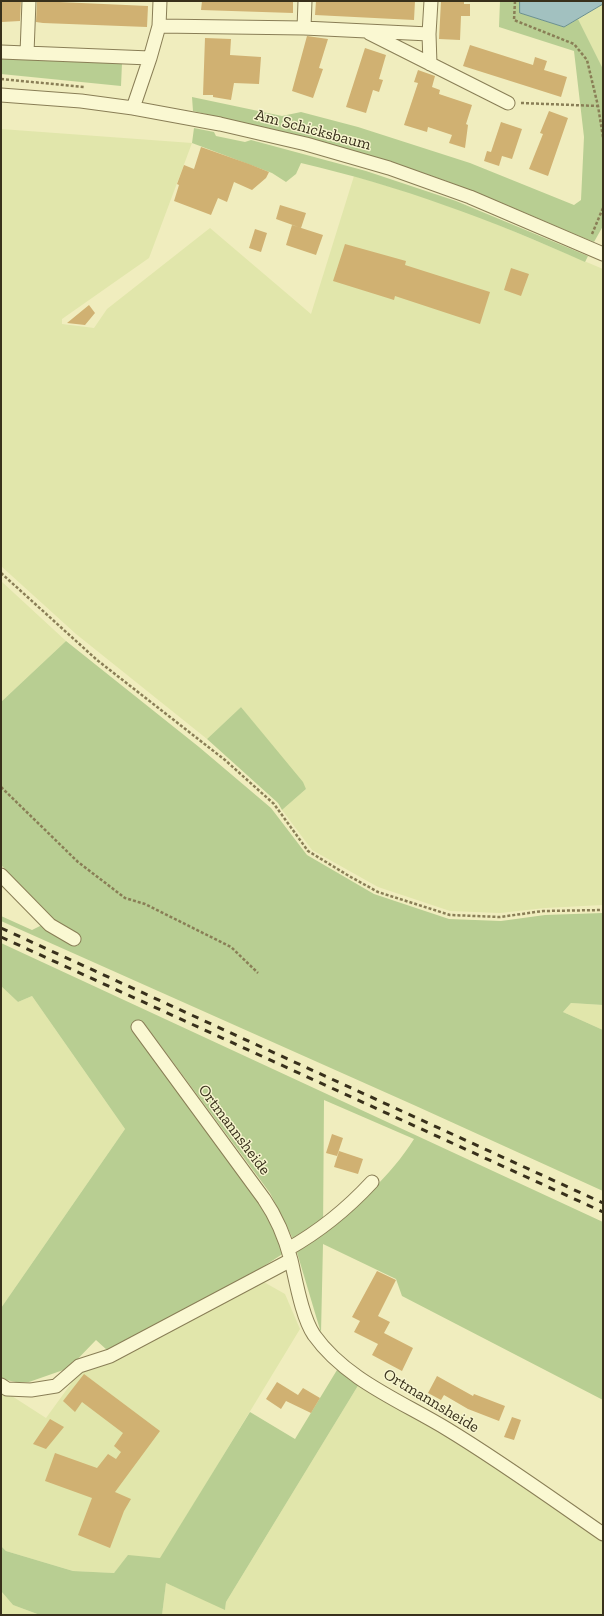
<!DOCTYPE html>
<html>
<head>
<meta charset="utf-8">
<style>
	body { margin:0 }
	#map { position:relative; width:604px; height:1616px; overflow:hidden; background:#f0edbe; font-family:"Zilla Slab",serif }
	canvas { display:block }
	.frame { position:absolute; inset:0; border:2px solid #38301b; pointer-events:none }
</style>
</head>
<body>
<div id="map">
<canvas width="604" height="1616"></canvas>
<div class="frame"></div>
</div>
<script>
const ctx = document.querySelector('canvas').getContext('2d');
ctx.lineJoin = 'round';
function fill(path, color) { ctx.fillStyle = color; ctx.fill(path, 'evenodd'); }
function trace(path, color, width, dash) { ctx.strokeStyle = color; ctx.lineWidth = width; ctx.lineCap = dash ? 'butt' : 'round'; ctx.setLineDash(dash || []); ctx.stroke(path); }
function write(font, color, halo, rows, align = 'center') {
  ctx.font = font + ' "Zilla Slab",serif'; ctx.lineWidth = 3; ctx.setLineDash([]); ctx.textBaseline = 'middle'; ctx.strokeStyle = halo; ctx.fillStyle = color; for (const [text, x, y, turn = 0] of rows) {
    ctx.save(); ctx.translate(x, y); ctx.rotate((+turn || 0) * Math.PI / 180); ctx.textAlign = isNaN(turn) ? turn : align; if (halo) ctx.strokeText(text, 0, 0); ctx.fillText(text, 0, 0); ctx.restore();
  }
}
fill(new Path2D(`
	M603 4V69L578 19Z
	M1 129 192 143 149 258 62 319V324L94 328 107 309 210 228 311 314 354 176 428 198 475 215 603 269V905L545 908 500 913 450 911 378 887 312 850 282 810 306 789 241 707 207 739 76 634 1 566Z
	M1 581 66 641 1 702Z
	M1 986 18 1002 32 996 125 1129 1 1308Z
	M571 1003 603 1005V1030L563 1012Z
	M262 1281 285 1294 300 1329 161 1558 129 1556 114 1573 73 1571 6 1551 1 1546V1389L46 1418 78 1374 103 1365Z
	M359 1384 450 1437 555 1506 603 1540V1615H162L166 1583 225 1609 226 1602Z
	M1 1591 13 1605 40 1615H1Z`), '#e1e6ab');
fill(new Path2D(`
	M500 1H520V13L564 27 578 19 603 69V226L594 242C550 224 507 204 462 187 375 153 284 133 193 111L192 97 282 116 301 112 358 127 470 163 574 205 581 200 584 137 574 51 499 27Z
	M1 58 122 63 121 86 1 74Z
	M194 128 214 132 216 136 245 142 251 140 366 171 456 201 588 256 585 262C492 220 400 186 301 163L296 174 286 182 272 173 192 143Z
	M66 641 199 747 271 808 307 855 374 894 449 919 501 921 545 915 603 913V1005L571 1003 563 1012 603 1030V1191L416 1106 1 921V916L32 930 44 924 77 946 81 938 60 925 1 865V702Z
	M241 707 303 782 306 789 282 810 278 803 207 739Z
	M1 943 603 1222V1400L402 1296 396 1279 323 1244 321 1333 293 1239 270 1193 144 1023 131 1029 262 1206 284 1253 258 1270 107 1350 96 1340 69 1368 29 1382H16L1 1379V1308L125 1129 32 996 18 1002 1 986ZM324 1100 414 1139C390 1177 357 1205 323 1233Z
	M337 1370 359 1384 226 1602 225 1610 166 1583 162 1615H40L13 1605 1 1591V1546L6 1551 73 1571 114 1573 128 1555 160 1558 250 1412 295 1439Z`), '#b8ce92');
const water = new Path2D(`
	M520 1H603V4L564 27 520 13Z`);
fill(water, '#a2c1c0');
trace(water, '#698f8f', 1);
fill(new Path2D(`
	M21 1 20 21 2 22 1 2Z
	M37 1 148 6 147 27 43 23 36 22Z
	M202 1H293V13L201 10Z
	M316 1H415L414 20 315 15Z
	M441 1H464V4H470V16H461L460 40 439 39Z
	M307 36 328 39 319 68 323 69 313 98 292 91Z
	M205 38 231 39 230 55 261 57 259 84 234 83 231 100 213 97V95H203Z
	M470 45 533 65 535 57 547 61 544 70 567 77 561 97 463 66Z
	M365 48 386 55 379 79 383 80 379 92 373 90 366 113 346 107Z
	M418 70 435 76 432 87 440 90 439 94 472 105 466 124 468 125 465 148 449 143 452 135 428 127 427 132 404 125 418 83 414 82Z
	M549 111 568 118 548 176 529 169 543 134 540 133Z
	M501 122 522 129 512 159 502 156 499 166 484 161 487 151 491 152Z
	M201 147 249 164 269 172 266 178 252 190 234 182 227 202 218 198 211 215 174 201 179 185 177 184 184 165 194 169Z
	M280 205 306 213 301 228 276 219Z
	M292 225 323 235 316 255 286 245Z
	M255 229 267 233 261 252 249 248Z
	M345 244 406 261 405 265 490 292 480 324 395 296 394 300 333 281Z
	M511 268 529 274 521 296 504 290Z
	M89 305 95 313 85 325 67 323Z
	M332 1134 343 1138 337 1156 326 1153Z
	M339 1151 363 1159 358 1174 334 1167Z
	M377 1271 396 1280 378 1316 390 1322 384 1333 413 1348 402 1371 372 1355 378 1344 354 1332 360 1321 352 1317Z
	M84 1374 160 1431 115 1492 131 1499 124 1511 110 1548 78 1535 92 1498 45 1481 55 1453 97 1468 108 1454 116 1459 121 1452 114 1446 123 1433 82 1402 75 1412 63 1401Z
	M437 1376 473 1396 474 1394 505 1406 499 1421 468 1409 444 1395 441 1400 428 1393Z
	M277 1382 298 1395 303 1388 320 1398 311 1413 286 1401 281 1409 266 1399Z
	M512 1417 521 1420 514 1440 504 1437Z
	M50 1419 64 1427 46 1449 33 1444Z`), '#d0b172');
const minor = new Path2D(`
	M159 26 304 28 429 34 431 1
	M304 28 305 1
	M369 33 508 103
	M429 34 430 64
	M1 52 150 58
	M27 53 29 1
	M1 95 81 101 133 108 220 124 306 144 389 168 470 197 603 254
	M133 108 150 58 159 26 160 1
	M1 875 50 925 74 939
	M138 1027 264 1199C277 1218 285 1237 291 1260 296 1281 302 1317 314 1335 346 1380 401 1401 447 1429 500 1461 551 1498 603 1534
	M288 1249C320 1231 347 1209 372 1182
	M1 1385 7 1389 31 1390 56 1386 79 1366 110 1356 291 1260`);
trace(minor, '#897e56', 15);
trace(new Path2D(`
	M515 1 514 20 574 44 587 60 598 106 603 137
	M1 79 84 87
	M521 103 598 106
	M592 234 603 208
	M1 573 97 660 225 760 274 804 308 851 349 876 378 892 450 915 500 917 543 911 603 910
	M1 787 78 862 125 898 145 904 231 947 258 973`), '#897e56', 2.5, [3, 2]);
trace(minor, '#faf8d2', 13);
trace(new Path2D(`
	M1 928 603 1203
	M1 937 603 1212`), '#38301b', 3, [7, 7]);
write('16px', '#38301b', '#f7f5ce', [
	["Am Schicksbaum",313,130,15],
	["Ortmannsheide",234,1130,53],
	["Ortmannsheide",431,1401,31]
]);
</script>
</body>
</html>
